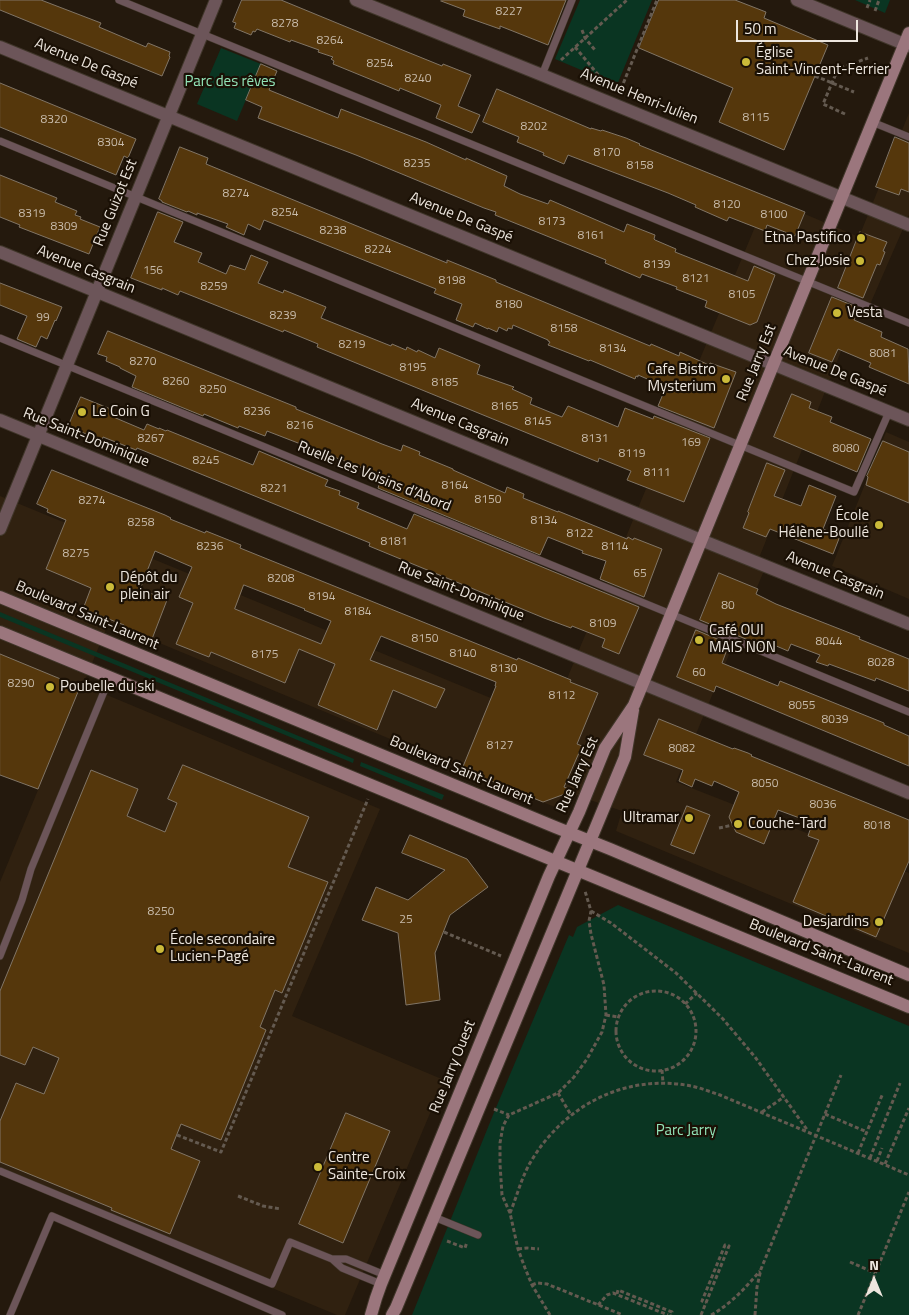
<!DOCTYPE html>
<html>
<head>
<meta charset="utf-8">
<style>
	body { margin:0 }
	#map { position:relative; width:909px; height:1315px; overflow:hidden; background:#24190d; font-family:"Titillium Web",sans-serif }
	canvas { display:block }
	.north { position:absolute; left:849px; top:1255px; width:50px; height:50px; -webkit-text-stroke:4px #1a1005; paint-order:stroke; rotate:0deg; font-size:14px; font-weight:700; line-height:20px; text-align:center; color:#ede6de }
	.north::after { content:''; display:block; margin:auto; width:18px; height:22px; background:#ede6de; clip-path:polygon(50% 0,100% 100%,50% 72%,0 100%) }
	.scale { position:absolute; left:736px; top:20px; width:122px; height:22px; box-sizing:border-box; border:2px solid #ede6de; border-top:0; padding-left:6px; font-size:15px; line-height:18px; white-space:nowrap; color:#ede6de; -webkit-text-stroke:4px #1a1005; paint-order:stroke }
</style>
</head>
<body>
<div id="map">
<canvas width="909" height="1315"></canvas>
<div class="north">N</div>
<div class="scale">50 m</div>
</div>
<script>
const ctx = document.querySelector('canvas').getContext('2d');
ctx.lineJoin = 'round';
function fill(path, color) { ctx.fillStyle = color; ctx.fill(path, 'evenodd'); }
function trace(path, color, width, dash) { ctx.strokeStyle = color; ctx.lineWidth = width; ctx.lineCap = dash ? 'butt' : 'round'; ctx.setLineDash(dash || []); ctx.stroke(path); }
function write(font, color, halo, rows, align = 'center') {
  ctx.font = font + ' "Titillium Web",sans-serif'; ctx.lineWidth = 4.5; ctx.setLineDash([]); ctx.textBaseline = 'middle'; ctx.strokeStyle = halo; ctx.fillStyle = color; for (const [text, x, y, turn = 0] of rows) {
    ctx.save(); ctx.translate(x, y); ctx.rotate((+turn || 0) * Math.PI / 180); ctx.textAlign = isNaN(turn) ? turn : align; if (halo) ctx.strokeText(text, 0, 0); ctx.fillText(text, 0, 0); ctx.restore();
  }
}
fill(new Path2D(`
	M909 113V215L868 309 859 306 759 558 768 561 676 782 909 873V953L616 831 622 811 564 791 555 807 524 795 545 734 520 793 109 622 83 685 380 809 292 1016 444 1080 345 1315H337L0 1175V882L38 790 0 773V496L549 722 767 198 859 237Z
	M886 432 909 442V599L832 566Z`), '#302110');
fill(new Path2D(`
	M580 0H652L617 85 555 59Z
	M855 0H890L885 13Z
	M221 48 261 64 237 121 197 104Z
	M0 612 354 759 353 763 0 617Z
	M361 762 444 795 442 800 360 766Z
	M618 905 909 1026V1315H412L495 1110 569 935 573 937 577 927Z`), '#0a3522');
const building = new Path2D(`
	M0 0H41L101 23 99 27 146 47 148 43 170 52 169 56 170 57 162 76 0 10Z
	M242 0H281L400 49 442 66 443 64 471 75 458 106 480 115 472 133 436 118 441 105 400 88 399 91 333 64 334 61 331 59 333 57 318 52 319 50 291 40 290 42 257 29 255 32 253 31 251 35 234 28 236 23 233 22Z
	M442 0H566L548 45 500 26V29L463 16 465 10 441 1Z
	M659 0H735L766 12 764 18 828 45 784 150 719 122 733 88 639 48Z
	M261 64 277 71 269 90 338 118 341 109 426 142 466 160V158L507 176 504 186 520 194 548 204 550 200 624 232 627 224 655 235 654 239 655 240 676 249 675 252 748 281 754 266 775 275 757 322 750 325 705 307 707 301 676 289 677 287 642 274 640 278 605 263 606 260 495 215 496 212 484 208 356 155 258 118 262 107 246 100Z
	M0 83 136 139 128 158 124 156 116 175 0 127Z
	M497 89 591 129V128L601 131 602 130 626 138 640 144 639 145 805 212 795 236 767 225 765 231 729 217 727 221 695 207 696 205 668 193 568 155 564 164 543 155 544 153 517 142 519 137 483 122Z
	M895 137 909 143V192L901 189 899 195 876 187Z
	M180 147 208 158 206 164 447 263V260L496 280V282L650 346 651 344 679 356 680 352 709 365 710 363 736 372 714 428 658 406 666 387 638 375V377L636 376 635 379 590 360 589 361 561 350 548 345 550 342 548 341V340L513 325 512 329 508 328 507 331 499 327 497 332 488 328V329L475 323 473 327 456 320 462 304 434 293 436 289 264 220 260 230 248 224 244 235 226 227 228 224 197 213V215L188 211 187 212 162 202V201L159 199Z
	M0 175 57 198 55 202 77 211 75 215 81 217 80 219 100 227 89 254 19 227 20 225 0 217Z
	M158 212 183 222 174 242 202 253 198 262 226 274 230 265 245 270 251 255 268 262 258 283 283 293 284 290 326 307 321 318 391 346 392 344 406 350 407 347 417 352 418 350 435 358 439 348 480 365 477 374 514 387 512 389 532 398 530 404 562 417 568 406 618 427 625 408 653 419 654 416 710 438 684 502 627 480 631 471 599 458 598 462 449 401 317 347 318 344 284 330 283 332 180 291 178 295 162 288V290L131 278Z
	M860 232 887 242 883 251 885 252 880 265 877 264 863 298 838 288Z
	M0 283 62 307 56 321 55 320 47 339 41 336 36 347 17 339 27 316 0 305Z
	M832 297 859 308 854 320 882 332 881 337 908 349 909 384 869 367 871 363 838 349 832 362 809 353Z
	M108 331 296 407V409L382 444 401 451 403 445 420 452 419 455 453 469V470L505 493 507 487 524 494 523 498 558 512V511L627 539 628 537 633 540 634 538 662 549 644 597 600 579 606 561 582 553 583 551 548 537 540 555 378 488 381 479 372 475 373 472 267 431 265 436 239 426 238 428 204 414 203 416 132 387 136 376 120 368V367L106 361 107 357 98 354Z
	M792 394 811 402 809 408 832 417 830 422 871 439 857 472 774 437Z
	M81 397 113 410 111 416 144 430 147 424 159 429V428L166 431 167 430 253 465 259 451 328 480 325 486 340 491 339 495 359 503 357 508 407 529 414 514 639 607 619 654 602 647 605 639 572 626 571 628 544 618 369 546 370 543 137 448 136 450 103 437 102 440 68 427Z
	M883 441 909 452V503L866 485 868 477 867 476Z
	M767 463 785 470 774 496 801 506 809 485 836 496 823 529 840 536 833 554 770 529 766 537 743 528 749 513 748 512Z
	M52 470 165 515 171 518 170 519 205 533 206 531 241 545 240 548 507 656 517 660 518 658 571 680 570 682 598 693 577 744 582 746 564 787 573 791 543 802 462 769 496 686H495L496 682 381 636 370 660 445 689 436 708 393 690 377 730 318 705 335 664 299 649 285 683 211 652 209 657 176 644 193 603 179 597 192 567 155 551 140 589 167 600 152 639 123 628 124 625 83 609 91 588 46 569 66 520 47 512 48 509 37 504ZM244 585 305 609 304 610 331 621 321 644 235 609Z
	M719 573 758 589 756 594 776 604 860 637 859 639 909 659V691L876 678 875 681 829 664 828 666 816 662 820 655 791 644 788 651 767 642 765 647 700 620Z
	M696 630 729 644 722 663 778 686 780 681 884 723V725L909 736V766L716 686 714 692 677 677Z
	M0 654 80 687 38 789 0 775Z
	M659 719 733 749 734 748 748 753 752 755 751 756 909 820V861L876 937 793 902 819 840 808 836 812 824 805 821V820L778 810 764 844 736 832 729 817 739 792 714 781 712 786 695 779 692 787 679 781 683 770 644 755Z
	M183 765 309 817 288 867 328 882 282 993 275 990 260 1027 266 1030 221 1140 181 1124 171 1149 200 1161 170 1234 111 1210 112 1208 0 1162V1121L16 1083 44 1094 59 1058 33 1047 25 1065 0 1055V991L91 770 138 789 127 816 165 832 177 803 168 799Z
	M687 806 710 815 694 854 671 845Z
	M410 835 467 859 488 887 450 915 435 953 440 1000 406 1005 398 933 362 920 376 887 408 900 445 870 402 853Z
	M346 1113 390 1131 343 1243 299 1224Z`);
fill(building, '#55370c');
trace(building, '#817566', 1);
const service = new Path2D(`
	M119 0 909 323
	M542 75 572 0
	M872 122 909 137
	M0 141 854 492 889 412
	M0 338 909 712
	M0 956 22 900 31 869 110 677
	M0 1171 272 1284 290 1242 332 1259
	M434 1217 478 1235
	M381 1284 342 1268 332 1259H346L385 1275
	M10 1315 52 1216 282 1315`);
const minor = new Path2D(`
	M356 0 542 75 909 225
	M797 0 909 46
	M0 47 909 420
	M0 252 701 540 909 624
	M0 420 909 793
	M0 529 216 0`);
const secondary = new Path2D(`
	M0 597 555 827 610 849 909 975
	M0 632 909 1007
	M371 1315 376 1298 381 1284 549 876 579 812 605 748 634 705 909 33
	M392 1315 396 1308 625 757 633 710`);
trace(service, '#40362a', 8);
trace(minor, '#40362a', 14);
trace(secondary, '#40362a', 14);
trace(new Path2D(`
	M867 8 870 0
	M875 11 879 0
	M582 30 585 38 595 50
	M575 47 605 83
	M561 60 627 0
	M815 76 854 92
	M621 89 657 0
	M845 114 823 104 838 69 868 58
	M719 828 733 825
	M591 911 611 923 676 973 723 1019 755 1057 808 1131
	M444 932 501 956
	M616 1031a40 40 0 1 1 80 0a40 40 0 1 1-80 0Z
	M685 1004 697 993
	M606 1015 618 1017
	M662 1070 663 1083
	M558 1093 571 1115
	M494 1109 509 1115
	M762 1112 784 1097
	M825 1114 867 1132
	M177 1135 221 1152 368 799
	M858 1153 883 1093
	M870 1158 900 1083
	M877 1161 882 1148
	M885 1164 909 1108
	M238 1196 263 1206 281 1209
	M510 1213C517 1196 521 1179 530 1163 563 1106 625 1073 691 1086 701 1088 711 1092 720 1095L909 1175
	M447 1241 465 1248 467 1242
	M518 1249 527 1248 539 1249
	M850 1262 875 1273
	M532 1285 537 1283 547 1284 623 1315
	M617 1294 618 1290 672 1312 671 1315
	M598 1305 607 1295 613 1293 668 1315
	M550 1315 532 1285 525 1268 518 1249 510 1213 502 1195 500 1164V1143L503 1126 509 1115 558 1093 574 1077 587 1059 602 1032 606 1015 604 985 591 934 589 921 591 911 585 891
	M701 1315 729 1246 725 1245 702 1301 706 1303
	M711 1315C731 1304 745 1288 760 1271
	M755 1315 757 1287 761 1269 841 1075
	M858 1315 909 1192`), '#645a50', 3, [4, 2.5]);
trace(service, '#6c5559', 7);
trace(minor, '#6c5559', 12);
trace(secondary, '#9b767d', 12);
for (const [x, y, r, color] of [
	[746,62,5,"#cbba39"],
	[861,238,5,"#cbba39"],
	[860,261,5,"#cbba39"],
	[837,313,5,"#cbba39"],
	[726,379,5,"#cbba39"],
	[82,412,5,"#cbba39"],
	[879,525,5,"#cbba39"],
	[110,587,5,"#cbba39"],
	[699,640,5,"#cbba39"],
	[50,687,5,"#cbba39"],
	[689,818,5,"#cbba39"],
	[738,824,5,"#cbba39"],
	[879,922,5,"#cbba39"],
	[160,949,5,"#cbba39"],
	[318,1167,5,"#cbba39"]
]) { const dot = new Path2D(); dot.arc(x, y, r, 0, 2 * Math.PI); ctx.fillStyle = color; ctx.fill(dot); trace(dot, '#1a1005', 2); }
write('12px', '#c7baaa', null, [
	["8227",509,12],
	["8278",285,24],
	["8264",330,41],
	["8254",380,64],
	["8240",418,79],
	["8115",756,118],
	["8320",54,120],
	["8202",534,127],
	["8304",111,143],
	["8170",607,153],
	["8235",417,164],
	["8158",640,166],
	["8274",236,194],
	["8120",727,205],
	["8254",285,213],
	["8319",32,214],
	["8100",774,215],
	["8173",552,222],
	["8309",64,227],
	["8238",333,231],
	["8161",591,236],
	["8224",378,250],
	["8139",657,265],
	["156",153,271],
	["8121",696,279],
	["8198",452,281],
	["8259",214,287],
	["8105",742,295],
	["8180",509,305],
	["8239",283,316],
	["99",43,318],
	["8158",564,329],
	["8219",352,345],
	["8134",613,349],
	["8081",883,354],
	["8270",143,362],
	["8195",413,368],
	["8260",176,382],
	["8185",445,383],
	["8250",213,390],
	["8165",505,407],
	["8236",257,412],
	["8145",538,422],
	["8216",300,426],
	["8267",151,439],
	["8131",595,439],
	["169",691,443],
	["8080",846,449],
	["8119",632,454],
	["8245",206,461],
	["8111",657,473],
	["8164",455,486],
	["8221",274,489],
	["8150",488,500],
	["8274",92,501],
	["8134",544,521],
	["8258",141,523],
	["8122",580,534],
	["8181",394,542],
	["8236",210,547],
	["8114",615,547],
	["8275",76,554],
	["65",640,574],
	["8208",281,579],
	["8194",322,597],
	["80",728,606],
	["8184",358,612],
	["8109",603,624],
	["8150",425,639],
	["8044",829,642],
	["8140",463,654],
	["8175",265,655],
	["8028",881,663],
	["8130",504,669],
	["60",699,673],
	["8290",21,684],
	["8112",562,696],
	["8055",802,706],
	["8039",835,720],
	["8127",500,746],
	["8082",682,749],
	["8050",765,784],
	["8036",823,805],
	["8018",877,826],
	["8250",161,912],
	["25",406,920]
]);
write('15px', '#ede6de', '#1a1005', [
	["Église",756,53],
	["Saint-Vincent-Ferrier",756,70],
	["Etna Pastifico",851,238,"right"],
	["Chez Josie",850,261,"right"],
	["Vesta",847,313],
	["Cafe Bistro",716,370,"right"],
	["Mysterium",716,387,"right"],
	["Le Coin G",92,412],
	["École",869,516,"right"],
	["Hélène-Boullé",869,533,"right"],
	["Dépôt du",120,578],
	["plein air",120,595],
	["Café OUI",709,631],
	["MAIS NON",709,648],
	["Poubelle du ski",60,687],
	["Ultramar",679,818,"right"],
	["Couche-Tard",748,824],
	["Desjardins",869,922,"right"],
	["École secondaire",170,940],
	["Lucien-Pagé",170,957],
	["Centre",328,1158],
	["Sainte-Croix",328,1175]
], 'left');
write('15px', '#ede6de', '#1a1005', [
	["Avenue De Gaspé",86,64,22],
	["Avenue Henri-Julien",639,97,22],
	["Rue Guizot Est",116,203,-68],
	["Avenue De Gaspé",461,218,22],
	["Avenue Casgrain",86,270,22],
	["Rue Jarry Est",757,363,-68],
	["Avenue De Gaspé",835,372,22],
	["Avenue Casgrain",460,423,22],
	["Rue Saint-Dominique",86,438,22],
	["Ruelle Les Voisins d’Abord",374,477,22],
	["Avenue Casgrain",835,576,22],
	["Rue Saint-Dominique",461,592,22],
	["Boulevard Saint-Laurent",87,616,23],
	["Boulevard Saint-Laurent",461,771,23],
	["Rue Jarry Est",578,775,-66],
	["Boulevard Saint-Laurent",821,953,22],
	["Rue Jarry Ouest",453,1067,-68]
]);
write('15px', '#92e3b7', '#1a1005', [
	["Parc des rêves",230,82],
	["Parc Jarry",686,1131]
]);
</script>
</body>
</html>
